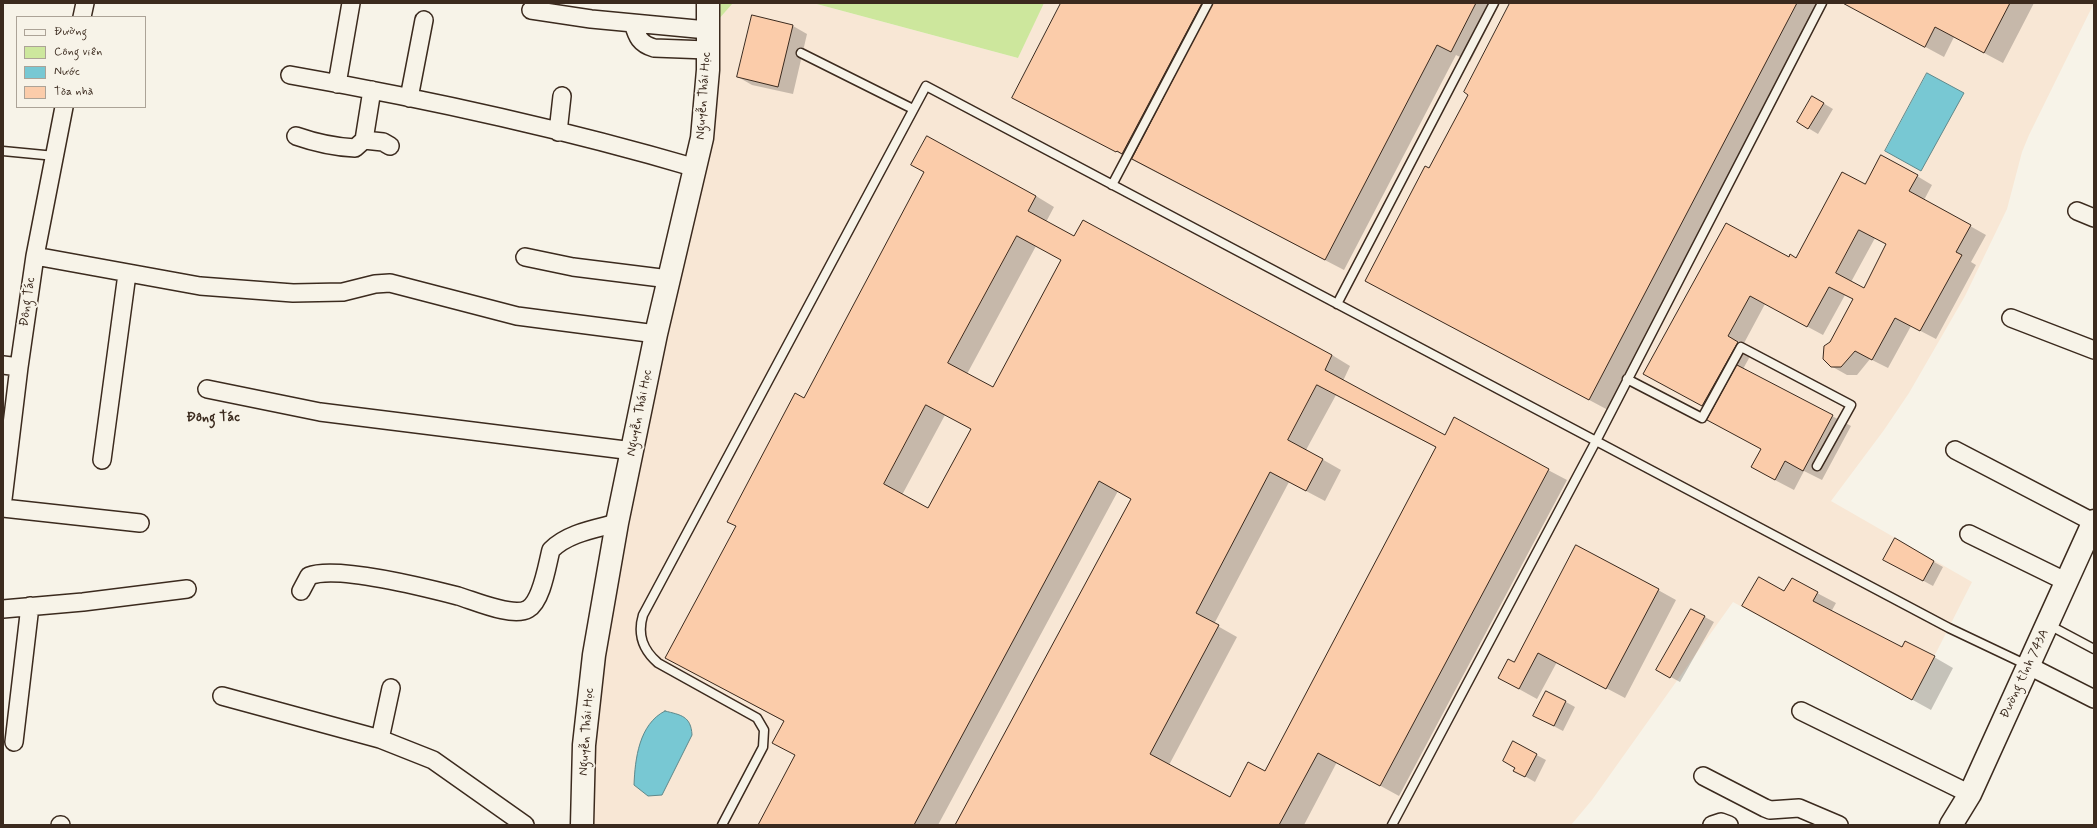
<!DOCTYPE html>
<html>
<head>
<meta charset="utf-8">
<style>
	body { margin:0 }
	#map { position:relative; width:2097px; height:828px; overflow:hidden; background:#f7f3e8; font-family:Mynerve,sans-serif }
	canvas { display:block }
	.frame { position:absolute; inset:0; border:4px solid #3b2a1e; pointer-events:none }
	.legend { position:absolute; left:16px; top:16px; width:130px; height:92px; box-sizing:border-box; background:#f7f3e8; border:1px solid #aca397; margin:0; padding:5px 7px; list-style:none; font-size:12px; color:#3b2a1e }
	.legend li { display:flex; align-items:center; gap:8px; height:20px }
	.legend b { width:20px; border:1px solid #aca397 }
</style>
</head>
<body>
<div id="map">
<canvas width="2097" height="828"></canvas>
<div class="frame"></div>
<ul class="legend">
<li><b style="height:5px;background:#f7f3e8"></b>Đường</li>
<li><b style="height:11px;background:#cde79d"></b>Công viên</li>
<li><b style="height:11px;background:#78c8d3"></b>Nước</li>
<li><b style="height:11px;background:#fbccaa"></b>Tòa nhà</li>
</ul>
</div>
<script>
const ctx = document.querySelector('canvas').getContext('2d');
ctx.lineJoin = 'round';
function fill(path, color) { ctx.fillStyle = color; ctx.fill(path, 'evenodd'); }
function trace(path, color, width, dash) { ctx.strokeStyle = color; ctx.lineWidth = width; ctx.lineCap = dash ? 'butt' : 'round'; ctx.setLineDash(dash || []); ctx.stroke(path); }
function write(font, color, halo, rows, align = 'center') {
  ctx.font = font + ' Mynerve,sans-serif'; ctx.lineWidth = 4; ctx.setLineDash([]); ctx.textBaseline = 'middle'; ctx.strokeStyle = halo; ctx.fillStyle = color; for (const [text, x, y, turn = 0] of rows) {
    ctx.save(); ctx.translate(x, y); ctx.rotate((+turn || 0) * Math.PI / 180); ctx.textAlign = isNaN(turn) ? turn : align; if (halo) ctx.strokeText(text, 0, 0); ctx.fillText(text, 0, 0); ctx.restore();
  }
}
fill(new Path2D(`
	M733 3H813L1018 58 1043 3H2094L2029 135 2022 152 2007 209 1965 296 1909 393 1884 430 1831 501 1972 582 1912 700 1733 602 1592 800 1571 825H586L593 698 718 95V20Z`), '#f8e7d5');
fill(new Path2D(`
	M719 3H733L718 20Z
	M813 3H1044L1018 58Z`), '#cde79d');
const water = new Path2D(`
	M1927 73 1964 93 1921 171 1885 151Z
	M665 711C681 715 691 716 692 735L662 795 648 796 634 785C635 759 639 724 665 711Z`);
fill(water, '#78c8d3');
trace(water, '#60898b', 1);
fill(new Path2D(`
	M1062 3H1500L1470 62 1456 55 1344 270 1013 98Z
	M1512 3H1821L1608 410 1366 281 1430 170 1469 94Z
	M1851 3H2034L2003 63 1954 37 1944 57 1868 16Z
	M753 16 793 26 807 34 793 94 752 85 738 77Z
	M1813 97 1833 109 1818 134 1798 122Z
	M1917 176 1932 185 1924 200 1986 235 1971 262 1976 265 1936 339 1911 326 1888 368 1870 359 1857 375H1847L1831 366V342L1854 299 1845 295 1823 335 1765 304 1743 345 1753 351 1743 369 1851 426 1822 480 1804 471 1794 490 1771 478 1762 449 1713 412 1645 374 1789 259H1797L1866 186ZM1875 238 1887 244 1865 290 1851 282Z
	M1036 196 1054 207 1046 222 1075 237 1332 355 1350 366 1343 381 1445 436 1548 470 1567 480 1399 796 1337 762 1304 825H957L1132 499 1118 491 938 825H759L796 755 785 722 685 668 804 400ZM1036 246 1062 260 993 388 967 374ZM1336 395 1437 448 1265 772 1230 798 1169 765 1237 637 1214 624 1289 482 1325 501 1341 470 1306 450ZM945 415 972 429 929 509 902 495Z
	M1895 540 1943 567 1933 586 1894 565Z
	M1658 590 1676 600 1625 698 1557 662 1537 699 1499 678 1515 663Z
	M1785 592 1817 593 1836 603 1831 612 1902 649 1934 657 1953 668 1931 710 1762 617Z
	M1692 610 1714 622 1680 682 1658 670Z
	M1566 702 1575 707 1563 731 1534 716Z
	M1514 743 1546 760 1535 782 1514 770 1516 768Z`), '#0003');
const building = new Path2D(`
	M1061 3H1202L1122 154 1117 151 1116 152 1012 98Z
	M1213 3H1476L1451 52 1437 45 1325 260 1132 159Z
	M1510 3H1797L1589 400 1365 281 1425 166 1429 168 1468 95 1464 92Z
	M1843 3H2010L1984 53 1935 27 1925 47Z
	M752 15 793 25 778 87 737 77Z
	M1812 96 1824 103 1808 129 1797 122Z
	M927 136 1036 196 1028 211 1074 236 1083 220 1332 355 1325 370 1445 435 1454 417 1549 469 1380 786 1318 753 1279 825H955L1131 499 1099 481 914 825H758L795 755 772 743 784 721 665 658 736 526 727 522 795 393 804 398 924 172 911 165ZM1017 236 1061 260 993 387 948 363ZM1317 385 1436 447 1265 771 1248 762 1230 797 1150 754 1219 625 1196 613 1270 472 1306 491 1323 459 1288 440ZM926 405 971 429 928 508 884 484Z
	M1881 155 1918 175 1909 191 1971 225 1956 252 1962 255 1920 331 1895 318 1872 360 1855 351 1841 367H1831L1823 359 1824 346 1830 342 1853 299 1829 287 1807 327 1750 296 1728 336 1738 342 1702 406 1643 374 1726 223 1789 257 1790 254 1796 258 1842 172 1865 184ZM1859 230 1886 244 1864 288 1836 273Z
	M1737 365 1833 415 1803 471 1785 461 1775 480 1751 467 1761 449 1707 420Z
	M1895 538 1934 561 1923 581 1883 560Z
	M1576 545 1659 589 1606 689 1538 653 1519 689 1498 678 1508 659 1514 662Z
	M1759 577 1784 591 1792 578 1818 592 1813 601 1902 647 1905 641 1935 656 1912 700 1742 606Z
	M1691 609 1705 616 1670 678 1656 670Z
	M1546 691 1566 701 1554 726 1533 716Z
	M1513 741 1537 754 1525 777 1513 771 1515 768 1503 761Z`);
fill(building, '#fbccaa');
trace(building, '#3b2a1e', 1);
const lane = new Path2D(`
	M801 53 913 109
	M3 151 55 156
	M1112 185 1208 3
	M1337 304 1494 3
	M1627 379 1702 418 1741 347 1851 405 1817 466
	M2049 625 2094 649
	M722 825 763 747 764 730 757 718 658 663C643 650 637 635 643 615L926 86 1949 628 2027 665
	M1392 825 1596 441 1822 3`);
const street = new Path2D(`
	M531 10 591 19 707 30
	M82 17 85 3
	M633 23C637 37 640 44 654 48L707 50
	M290 75C427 99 563 129 696 168
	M337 84 351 3
	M372 90 364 140 383 142 390 146
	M409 98 424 20
	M558 132 562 96
	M296 136C316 143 334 147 355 148L364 140
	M2077 211 2094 218
	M35 256 200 286 293 293 343 292 375 284 390 283 517 316 656 334
	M525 257 573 267 669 279
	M2011 318 2094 350
	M3 365 19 367
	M207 389 320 412 633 451
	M1955 450 2093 522
	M102 460 127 274
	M3 499 19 367 35 256 64 107
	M3 508 140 523
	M1969 534 2067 582
	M301 591 309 576C336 565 427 588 458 596 475 601 513 618 528 609 542 601 547 565 551 550 568 533 595 529 617 523
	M3 609 83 602 187 589
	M2027 665 2094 699
	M222 696 380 739 433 760 525 825
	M1801 711 1970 794
	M380 739 391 688
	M14 742 30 606
	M1703 776 1765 808 1770 810 1799 808 1839 825
	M60 825H61
	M1712 825 1721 822 1729 825`);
const secondary = new Path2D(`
	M582 825 584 745 594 655 617 523 656 334 702 138 708 70V3
	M1951 825 1970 794 2094 521`);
trace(lane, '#3b2a1e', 11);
trace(street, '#3b2a1e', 20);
trace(secondary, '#3b2a1e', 25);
trace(lane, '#f7f3e8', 8);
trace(street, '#f7f3e8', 17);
trace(secondary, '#f7f3e8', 22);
write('13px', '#3b2a1e', '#f7f3e8', [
	["Nguyễn Thái Học",704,96,-86],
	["Đông Tác",28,302,-82],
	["Nguyễn Thái Học",640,413,-79],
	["Đường tỉnh 743A",2025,674,-65],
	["Nguyễn Thái Học",587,732,-86]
]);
write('bold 14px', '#3b2a1e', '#f7f3e8', [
	["Đông Tác",213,418]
]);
</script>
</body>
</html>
